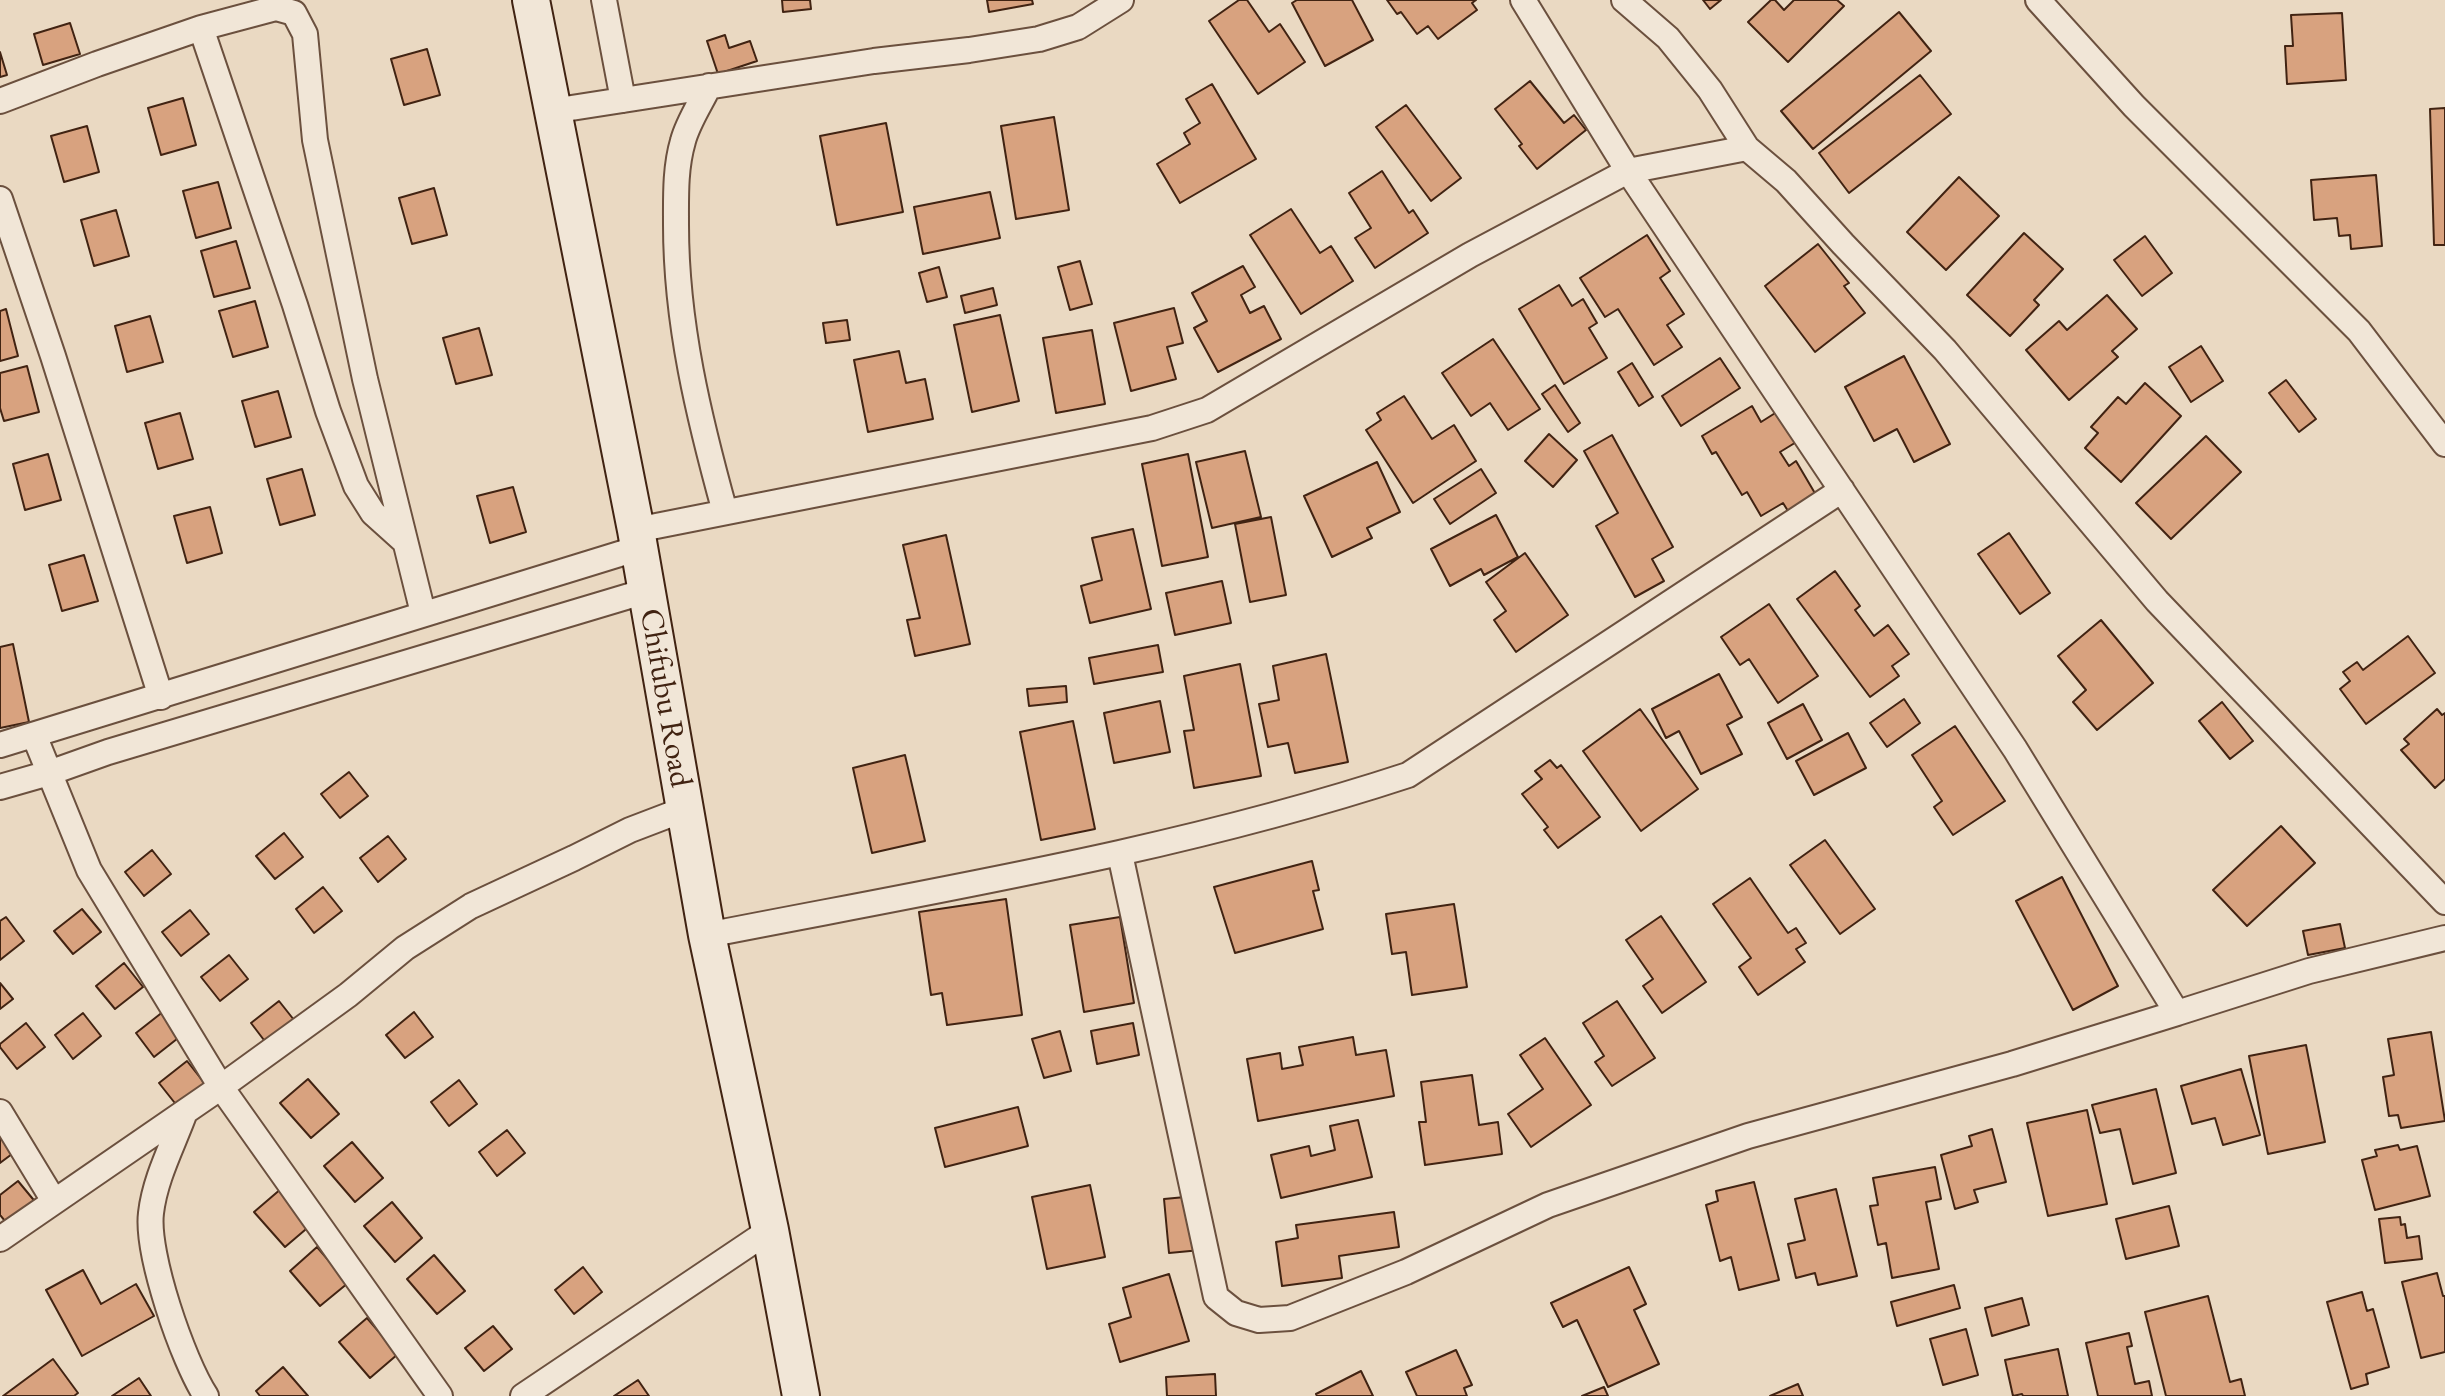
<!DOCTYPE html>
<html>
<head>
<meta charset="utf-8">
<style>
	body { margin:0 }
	canvas { display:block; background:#ead9c2 }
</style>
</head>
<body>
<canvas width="2445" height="1396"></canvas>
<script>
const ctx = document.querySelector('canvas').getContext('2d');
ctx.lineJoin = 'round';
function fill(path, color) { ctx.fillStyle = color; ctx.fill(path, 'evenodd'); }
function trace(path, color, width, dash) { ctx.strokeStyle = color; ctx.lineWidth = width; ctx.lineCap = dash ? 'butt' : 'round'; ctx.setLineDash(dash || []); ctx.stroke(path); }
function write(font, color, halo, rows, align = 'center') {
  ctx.font = font + ' "EB Garamond",serif'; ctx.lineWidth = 7; ctx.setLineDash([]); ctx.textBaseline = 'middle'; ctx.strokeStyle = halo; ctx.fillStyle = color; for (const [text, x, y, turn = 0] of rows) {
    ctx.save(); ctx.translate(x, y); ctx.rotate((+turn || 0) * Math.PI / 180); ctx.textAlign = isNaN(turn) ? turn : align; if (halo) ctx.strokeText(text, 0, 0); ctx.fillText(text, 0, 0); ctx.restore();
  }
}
const building = new Path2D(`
	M782 0H810L811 9 783 12Z
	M987 0H1032L1033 4 989 12Z
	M1239 0H1247L1269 32 1280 24 1305 62 1258 94 1209 21Z
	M1297 0H1352L1373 40 1325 66 1292 3Z
	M1387 0H1476L1472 3 1477 10 1438 39 1428 26 1417 34 1401 12 1397 14Z
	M1703 0H1721L1710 9Z
	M1771 0H1775L1784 10 1794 0H1837L1844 6 1788 62 1748 22Z
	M1899 12 1931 51 1813 149 1781 111Z
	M2342 13 2346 80 2287 84 2285 46H2293L2291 15Z
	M70 23 80 54 43 65 34 34Z
	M725 35 729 48 750 41 757 61 718 74 707 41Z
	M427 49 440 95 404 105 391 59Z
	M0 52 7 75 0 77Z
	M1920 75 1951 114 1849 193 1819 153Z
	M1530 81 1564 123 1574 115 1586 130 1537 169 1519 146 1522 144 1495 109Z
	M1212 84 1256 159 1180 203 1157 164 1190 144 1184 133 1200 123 1186 99Z
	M183 98 196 145 161 155 148 108Z
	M1406 105 1461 178 1431 201 1376 127Z
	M2445 108V245H2434L2430 109Z
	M1054 117 1069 210 1016 219 1001 126Z
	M886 123 903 212 837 225 820 136Z
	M87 126 99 172 64 182 51 136Z
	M1382 171 1409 213 1413 210 1428 233 1375 268 1355 238 1371 228 1349 193Z
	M2376 175 2382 246 2351 249 2350 235 2339 236 2337 218 2314 220 2311 180Z
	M1959 177 1999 216 1946 270 1907 232Z
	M218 182 231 228 196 238 183 191Z
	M434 188 447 235 412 244 399 198Z
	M990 192 1000 238 923 254 914 207Z
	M1291 209 1320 253 1331 246 1353 281 1301 314 1250 235Z
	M116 210 129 256 94 266 81 220Z
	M2024 233 2063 269 2034 300 2039 305 2010 336 1967 295Z
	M1647 235 1670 271 1660 278 1684 314 1667 325 1682 347 1654 365 1618 309 1605 317 1580 278Z
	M2145 236 2172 273 2142 296 2114 260Z
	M236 241 250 288 214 297 201 251Z
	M1818 244 1849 283 1844 286 1865 313 1815 352 1765 286Z
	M1080 261 1092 304 1070 310 1058 267Z
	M1243 266 1255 287 1241 295 1250 313 1264 306 1281 339 1218 372 1194 328 1207 321 1192 293Z
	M939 267 947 297 927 302 919 273Z
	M1559 285 1572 306 1583 299 1597 323 1589 328 1607 358 1564 384 1519 309Z
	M993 288 997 305 965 313 961 296Z
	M2107 295 2137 329 2112 351 2118 357 2069 400 2026 350 2059 321 2067 330Z
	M255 301 268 347 233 357 219 311Z
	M1174 308 1183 343 1167 347 1176 379 1131 391 1114 323Z
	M6 309 18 356 0 361V311Z
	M1000 315 1019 401 972 412 954 325Z
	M150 316 163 362 127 372 115 326Z
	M847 320 850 340 826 343 823 323Z
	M479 328 492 375 456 384 443 338Z
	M1092 330 1105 404 1056 413 1043 338Z
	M1493 339 1540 409 1508 430 1490 403 1471 416 1442 373Z
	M2201 346 2223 381 2191 402 2169 367Z
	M899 351 906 383 925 379 933 419 868 432 854 360Z
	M1904 356 1950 444 1914 462 1897 429 1874 441 1845 387Z
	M1720 358 1740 388 1681 426 1662 396Z
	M1632 363 1653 397 1639 406 1618 372Z
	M27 366 39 412 4 421 0 408V373Z
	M2286 380 2316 419 2299 432 2269 393Z
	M2145 383 2181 416 2121 482 2085 448 2098 433 2091 427 2118 397 2126 404Z
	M1555 385 1580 423 1568 432 1542 394Z
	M278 391 291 437 255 447 242 401Z
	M1404 396 1432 439 1454 425 1476 461 1413 503 1366 430 1381 420 1377 413Z
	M1752 406 1761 422 1780 410 1798 441 1780 452 1789 466 1796 461 1816 495 1788 511 1783 503 1761 516 1747 492 1742 495 1716 452 1712 454 1702 436Z
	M180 413 193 459 158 469 145 423Z
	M1549 434 1577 460 1553 487 1525 461Z
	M1612 435 1673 547 1652 559 1664 581 1635 597 1596 526 1618 513 1584 451Z
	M2206 436 2241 472 2171 539 2136 503Z
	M1245 451 1261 517 1212 528 1196 462Z
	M48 454 61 500 25 510 13 464Z
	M1188 454 1208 557 1162 566 1142 464Z
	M1377 462 1400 512 1367 528 1372 538 1332 557 1304 496Z
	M302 469 315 515 280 525 267 479Z
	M1481 469 1496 493 1450 524 1434 499Z
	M513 487 526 532 490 543 477 496Z
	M210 507 222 553 187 563 174 516Z
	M1496 515 1518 557 1484 575 1481 569 1450 586 1431 549Z
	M1271 517 1286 595 1250 602 1235 524Z
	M1133 529 1151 609 1090 623 1081 586 1102 580 1092 538Z
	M2009 533 2050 593 2020 614 1978 554Z
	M946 535 970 644 915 656 907 620 920 618 903 545Z
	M1525 553 1568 615 1516 652 1494 620 1506 611 1486 582Z
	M84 555 98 601 62 611 49 565Z
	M1835 571 1860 606 1855 610 1874 636 1888 625 1909 654 1892 666 1899 676 1870 697 1797 599Z
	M1222 581 1231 623 1175 635 1166 593Z
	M1769 604 1818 676 1778 703 1749 659 1740 665 1721 637Z
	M2101 620 2153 683 2097 730 2073 702 2086 690 2058 656Z
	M2408 636 2435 673 2366 724 2340 689 2350 681 2343 672 2357 662 2363 670Z
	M13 644 29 722 0 728V647Z
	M1158 645 1163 672 1094 684 1089 658Z
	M1326 654 1348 762 1295 773 1288 743 1268 747 1259 704 1279 700 1273 666Z
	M1240 664 1261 776 1194 788 1184 731 1194 730 1184 676Z
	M1719 674 1742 717 1727 725 1742 754 1701 774 1679 731 1666 738 1652 709Z
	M1066 686 1067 702 1029 706 1027 689Z
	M1904 699 1920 723 1887 747 1870 723Z
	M1160 701 1170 752 1114 763 1104 713Z
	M2222 702 2253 741 2230 759 2199 721Z
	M1803 704 1822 740 1787 759 1768 723Z
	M1640 709 1698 789 1641 831 1583 751Z
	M2437 709 2442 715 2445 713V779L2435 788 2401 750 2409 744 2404 739Z
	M1073 721 1095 829 1041 840 1020 732Z
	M1955 726 2005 801 1953 835 1934 807 1942 801 1912 755Z
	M1848 733 1866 768 1814 795 1796 761Z
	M905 755 925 841 872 853 853 768Z
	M1550 760 1557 768 1561 765 1600 817 1558 848 1544 830 1548 827 1522 794 1542 779 1535 771Z
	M349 772 368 796 340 818 321 794Z
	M2281 826 2315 863 2247 926 2213 890Z
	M284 833 303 857 275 879 256 856Z
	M388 836 406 859 378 882 360 858Z
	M1825 840 1875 909 1840 934 1790 865Z
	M152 850 171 874 144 896 125 872Z
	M1312 861 1319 890 1313 891 1323 929 1235 953 1214 887Z
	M2062 877 2118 986 2073 1010 2016 901Z
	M1750 878 1788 933 1796 928 1806 943 1796 949 1805 962 1758 995 1739 967 1751 958 1713 904Z
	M323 887 342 911 314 933 296 909Z
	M1006 899 1022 1015 947 1025 942 993 931 995 919 912Z
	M1454 904 1467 987 1412 995 1406 952 1392 954 1386 914Z
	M82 909 101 932 73 954 54 931Z
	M190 910 209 934 181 956 162 932Z
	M1661 916 1706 982 1662 1013 1643 986 1653 979 1626 940Z
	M6 917 24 941 0 960V921Z
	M1120 917 1134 1003 1084 1012 1070 925Z
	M2340 924 2345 948 2308 955 2303 931Z
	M229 955 248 979 220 1001 201 977Z
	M124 963 143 987 115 1009 96 986Z
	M0 983 13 999 0 1009Z
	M279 1001 298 1025 270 1048 251 1023Z
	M1617 1001 1655 1058 1612 1086 1595 1062 1604 1056 1583 1023Z
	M164 1011 182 1035 154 1057 136 1033Z
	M414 1012 433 1037 405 1058 386 1035Z
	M83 1013 101 1036 73 1059 55 1035Z
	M26 1023 45 1047 17 1069 0 1047V1044Z
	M1133 1023 1139 1055 1097 1064 1091 1031Z
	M1060 1031 1071 1071 1044 1078 1032 1039Z
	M2431 1032 2445 1121 2401 1128 2398 1115 2389 1116 2383 1077 2394 1075 2388 1039Z
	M1353 1037 1356 1055 1386 1050 1394 1096 1258 1121 1247 1059 1280 1053 1282 1069 1303 1065 1299 1047Z
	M1545 1038 1591 1105 1531 1147 1508 1114 1543 1089 1520 1055Z
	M2306 1045 2325 1142 2268 1154 2249 1056Z
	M187 1061 206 1085 178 1107 159 1083Z
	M2241 1069 2260 1135 2223 1145 2215 1118 2192 1124 2181 1086Z
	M1472 1075 1479 1125 1498 1122 1502 1154 1425 1165 1419 1122H1426L1421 1082Z
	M308 1079 339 1114 311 1138 280 1103Z
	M459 1080 477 1104 449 1126 431 1102Z
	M2156 1089 2176 1173 2133 1184 2120 1129 2100 1133 2092 1105Z
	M1018 1107 1028 1146 945 1167 935 1128Z
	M2087 1110 2107 1204 2048 1216 2027 1123Z
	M1358 1120 1372 1177 1281 1198 1271 1155 1309 1146 1311 1156 1335 1150 1330 1126Z
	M0 1124 20 1148 0 1163Z
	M1992 1129 2006 1182 1974 1190 1978 1202 1955 1209 1941 1155 1972 1146 1969 1136Z
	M507 1130 525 1153 497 1176 479 1152Z
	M352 1142 383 1178 355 1202 324 1166Z
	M2398 1145 2400 1150 2417 1146 2430 1196 2375 1210 2362 1160 2377 1156 2375 1150Z
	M1935 1167 1941 1199 1926 1202 1939 1269 1892 1278 1886 1243 1878 1245 1870 1206 1878 1205 1873 1178Z
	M18 1181 37 1204 9 1226 0 1215V1195Z
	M1754 1182 1779 1280 1739 1290 1731 1257 1720 1261 1706 1205 1718 1201 1716 1191Z
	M1090 1185 1105 1257 1047 1269 1032 1197Z
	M282 1188 312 1224 285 1247 254 1212Z
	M1836 1189 1857 1276 1818 1285 1815 1273 1796 1278 1788 1244 1805 1240 1795 1199Z
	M1196 1196 1201 1250 1169 1253 1164 1199Z
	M392 1202 422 1238 395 1262 364 1226Z
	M2169 1206 2179 1246 2126 1259 2116 1219Z
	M1394 1212 1399 1247 1339 1256 1342 1278 1282 1286 1276 1242 1298 1238 1296 1225Z
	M2400 1217 2401 1225 2405 1224 2407 1238 2419 1236 2422 1259 2385 1263 2379 1219Z
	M317 1247 348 1283 320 1306 290 1271Z
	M434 1255 465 1291 437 1314 407 1279Z
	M583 1267 602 1292 574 1314 555 1290Z
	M1629 1267 1646 1304 1634 1310 1659 1364 1608 1387 1577 1320 1563 1327 1551 1303Z
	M83 1270 101 1304 136 1284 154 1316 82 1356 46 1290Z
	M2437 1273 2443 1296H2445V1352L2421 1358 2402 1282Z
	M1169 1274 1189 1341 1120 1362 1109 1324 1131 1317 1123 1288Z
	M1954 1285 1960 1308 1897 1326 1891 1302Z
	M2362 1292 2367 1311 2373 1309 2389 1367 2366 1374 2368 1384 2351 1389 2327 1302Z
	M2208 1296 2230 1382 2241 1379 2245 1396H2166L2145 1312Z
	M2022 1298 2029 1325 1992 1336 1985 1308Z
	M367 1318 398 1354 370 1378 339 1342Z
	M493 1326 512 1349 484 1371 465 1348Z
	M1966 1329 1978 1375 1943 1385 1930 1339Z
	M2129 1333 2132 1346 2127 1347 2135 1384 2149 1381 2152 1396H2098L2086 1343Z
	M2058 1349 2068 1396H2023L2022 1394 2013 1396 2005 1360Z
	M1456 1350 1472 1385 1464 1388 1467 1396H1417L1406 1372Z
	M53 1359 78 1393 74 1396H3Z
	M283 1367 308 1396H260L256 1391Z
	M1361 1371 1373 1396H1317L1316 1394Z
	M1215 1374 1216 1396H1167L1166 1377Z
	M139 1378 151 1396H112Z
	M638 1380 649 1396H614Z
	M1798 1384 1803 1396H1770Z
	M1604 1387 1608 1396H1582Z`);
fill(building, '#d8a27f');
trace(building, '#412312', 2);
const street = new Path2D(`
	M604 0 623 100
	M1523 0 1628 171 2015 749 2177 1013 2309 971 2445 938
	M1624 0 1668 38 1710 90 1747 148
	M2038 0 2134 106 2359 331 2445 444
	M201 28 295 305 328 411 356 486 373 513 403 540
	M709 86C701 103 688 122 683 141 675 168 676 197 676 225 676 324 699 418 725 512
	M0 101 97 64 201 28 276 8 294 13 305 34 315 140 365 379 423 613
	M552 111 874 61 969 50 1039 39 1078 27 1121 0
	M0 199 53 356 161 697
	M636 530 1152 428 1207 410 1470 255 1628 171 1747 148 1786 181 1843 244 1945 350 2157 601 2445 902
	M34 735 89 870 221 1087 440 1396
	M0 745 639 548
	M0 787 49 773 108 752 646 591
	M1120 854 1216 1297 1236 1313 1259 1320 1290 1318 1406 1272 1548 1205 1748 1136 2012 1064 2177 1013
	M707 935C942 889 1180 850 1408 775L1842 490
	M0 1112 54 1201
	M185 1112C173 1145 155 1178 151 1213 146 1254 183 1361 206 1396
	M0 1239 221 1087 348 995 405 948 471 906 574 858 630 830 685 809
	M523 1396 770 1230`);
const secondary = new Path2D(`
	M531 0 636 530 707 935 770 1230 801 1396`);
trace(street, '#6b503e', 28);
trace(secondary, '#412312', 40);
trace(street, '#f1e6d7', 24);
trace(secondary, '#f1e6d7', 36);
write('32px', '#412312', '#f1e6d7', [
	["Chifubu Road",665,698,80]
]);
</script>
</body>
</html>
